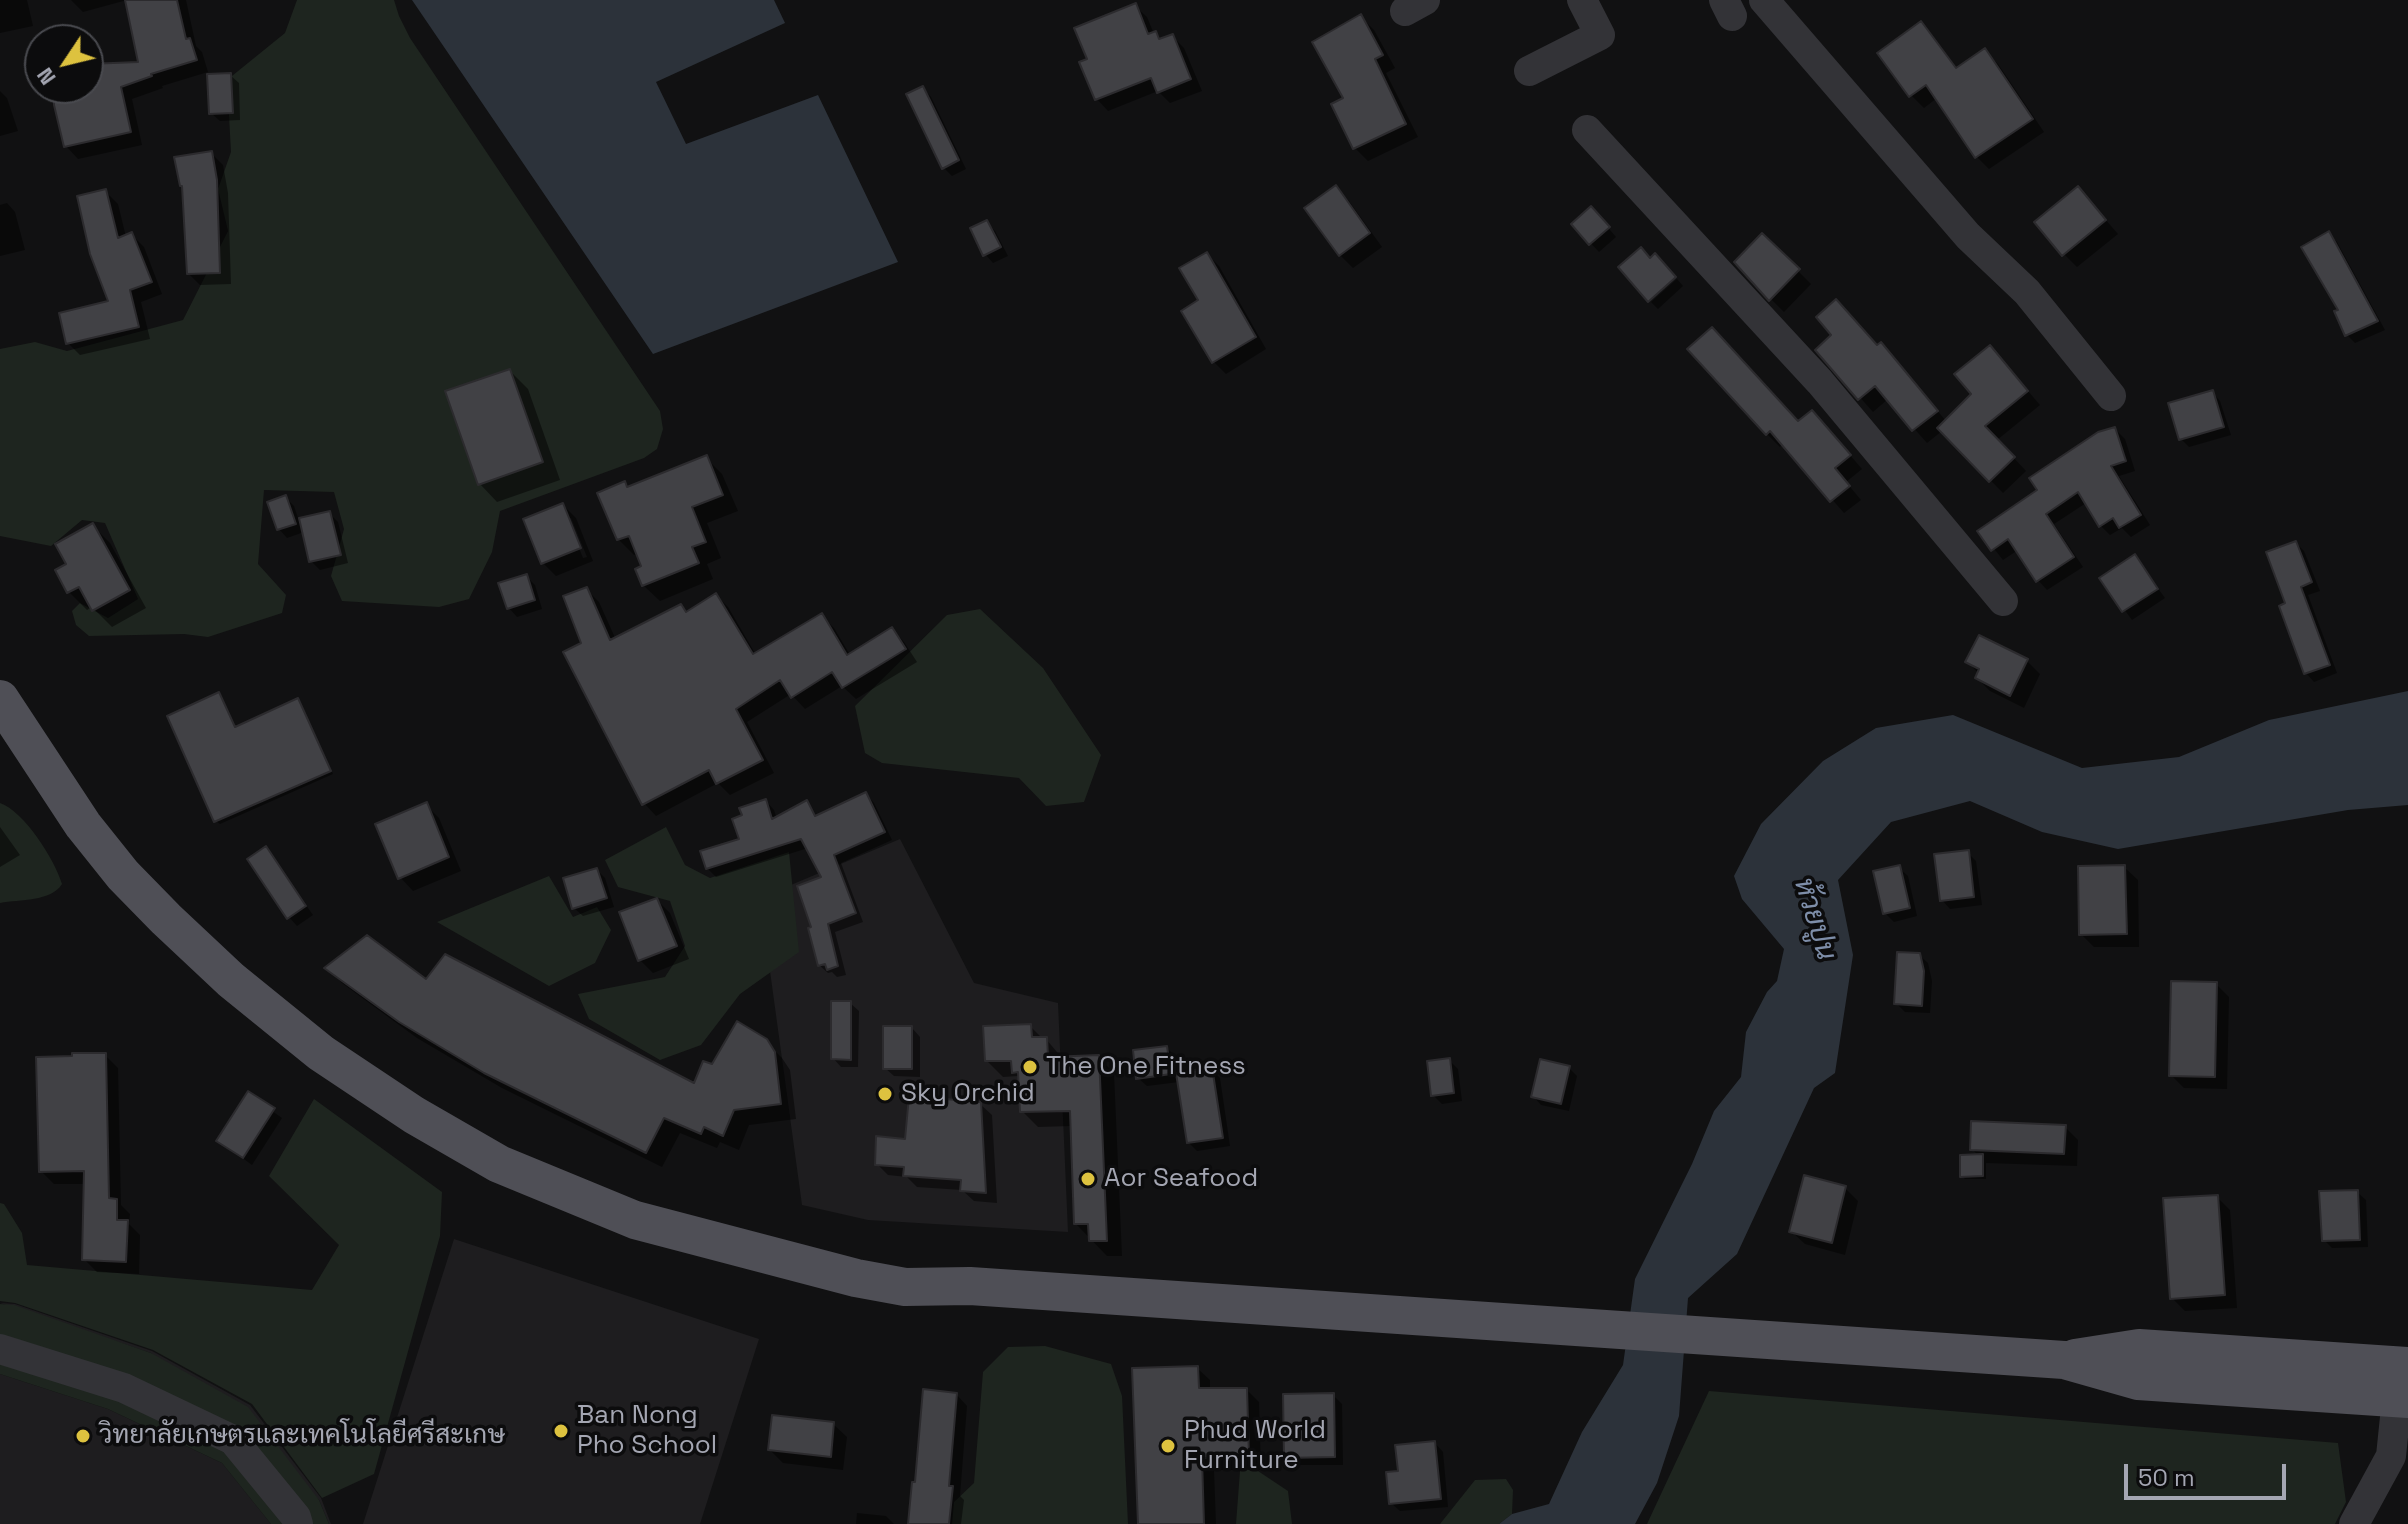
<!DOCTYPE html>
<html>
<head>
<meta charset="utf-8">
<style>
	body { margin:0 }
	#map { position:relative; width:2408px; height:1524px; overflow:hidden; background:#111112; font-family:"Space Grotesk",sans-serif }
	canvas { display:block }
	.north { position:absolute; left:24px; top:24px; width:80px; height:80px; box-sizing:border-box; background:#0c0c0d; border:2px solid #494a4f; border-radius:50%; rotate:235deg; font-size:22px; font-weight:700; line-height:32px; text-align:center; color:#a4a6b2 }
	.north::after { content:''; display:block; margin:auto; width:28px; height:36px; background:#ddc23f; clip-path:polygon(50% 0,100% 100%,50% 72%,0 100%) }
	.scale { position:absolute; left:2124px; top:1464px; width:162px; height:36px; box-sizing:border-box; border:4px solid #a4a6b2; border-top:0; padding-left:10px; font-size:24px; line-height:28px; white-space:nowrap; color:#a4a6b2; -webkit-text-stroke:6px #0c0c0d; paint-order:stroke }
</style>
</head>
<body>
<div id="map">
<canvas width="2408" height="1524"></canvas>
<div class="north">N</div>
<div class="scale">50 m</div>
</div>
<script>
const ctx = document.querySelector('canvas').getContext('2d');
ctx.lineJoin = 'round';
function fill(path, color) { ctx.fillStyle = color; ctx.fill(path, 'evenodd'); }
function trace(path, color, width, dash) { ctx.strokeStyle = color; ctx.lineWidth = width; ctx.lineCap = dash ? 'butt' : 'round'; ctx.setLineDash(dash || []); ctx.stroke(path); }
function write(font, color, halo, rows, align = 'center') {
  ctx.font = font + ' "Space Grotesk",Sarabun,sans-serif'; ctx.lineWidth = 7; ctx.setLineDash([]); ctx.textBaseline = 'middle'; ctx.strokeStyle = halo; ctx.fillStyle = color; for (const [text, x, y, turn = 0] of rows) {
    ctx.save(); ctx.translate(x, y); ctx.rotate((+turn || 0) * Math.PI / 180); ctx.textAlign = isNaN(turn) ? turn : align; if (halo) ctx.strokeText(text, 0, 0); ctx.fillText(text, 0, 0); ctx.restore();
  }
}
fill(new Path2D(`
	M900 839 974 983 1058 1003 1068 1232 868 1220 802 1205 760 898Z
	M454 1239 759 1339 700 1524H363Z
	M0 1303 15 1304 152 1351 250 1405 321 1498 331 1524H329L319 1500 151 1353Z
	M0 1374 108 1409 222 1463 271 1524H0Z`), '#1e1d1f');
fill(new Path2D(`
	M297 0H394L399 16 410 38 660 411 663 429 657 449 644 458 500 511 492 552 469 599 439 607 342 601 331 576 344 529 334 492 264 490 258 564 286 595 282 613 208 637 184 634 89 636 76 625 72 611 80 603 108 618 138 599 105 523 82 520 51 546 0 536V349L35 342 67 351 183 320 228 231 218 189 231 152 227 80 285 33Z
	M980 609 1043 668 1101 755 1084 802 1046 806 1019 778 882 763 865 753 855 706 947 615Z
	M0 803C24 811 55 860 62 884 51 902 20 899 0 903Z
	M666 827 685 865 710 878 789 852 799 952 740 994 701 1045 660 1060 589 1019 578 994 665 977 685 946 670 901 618 887 605 860Z
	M549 876 573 917 597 907 611 930 595 963 549 986 437 922Z
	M314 1099 442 1192 440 1236 374 1474 322 1498 252 1404 153 1350 15 1303 0 1301V1203L4 1204 22 1233 27 1265 312 1290 339 1245 269 1176Z
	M0 1304 14 1305 151 1353 248 1407 319 1500 329 1524H271L222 1463 108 1409 0 1374Z
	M1045 1346 1111 1364 1122 1396 1128 1524H952L954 1502 974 1483 983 1372 1008 1347Z
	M1709 1391 2338 1443 2346 1502 2335 1524H1647Z
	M1249 1465 1288 1491 1292 1524H1236L1240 1471Z
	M1506 1479 1513 1490 1512 1514 1499 1524H1440L1475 1480Z`), '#1e251f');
fill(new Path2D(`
	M412 0H774L785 23 656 82 686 144 818 95 898 262 653 354Z
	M2408 691V805L2348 810 2118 849 2042 832 1970 801 1891 822 1838 880 1853 955 1835 1073 1814 1088 1737 1254 1688 1298 1679 1416 1657 1483 1635 1524H1499L1512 1514 1549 1504 1582 1432 1623 1365 1635 1279 1692 1164 1714 1111 1741 1077 1746 1032 1767 992 1777 981 1784 949 1742 899 1734 876 1761 824 1823 761 1876 728 1953 715 2082 768 2179 757 2269 720Z`), '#2c323a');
fill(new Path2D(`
	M0 0H27L33 26 0 33Z
	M71 0H127L83 12Z
	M127 0H186L196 46 202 52 208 72 162 86 163 88 132 99 142 145 78 159 66 146 55 88H88V49L100 60V66L141 64Z
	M1135 6 1147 17 1154 34 1162 40 1172 36 1184 48 1202 91 1170 103 1158 91 1108 111 1097 99 1089 60Z
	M1361 17 1374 30 1395 68 1386 73 1418 137 1368 161 1355 148 1346 99Z
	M1920 23 1958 69 1985 51 1998 64 2044 132 1989 169 1976 156 1937 98 1924 108 1911 95Z
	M230 75 239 83 240 120 220 121 211 113Z
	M923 88 931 97 966 169 952 176 943 167Z
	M0 91 7 98 18 131 0 136Z
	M211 153 223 165 228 193 231 284 200 285 189 274Z
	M1336 188 1349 201 1382 247 1353 268 1340 255Z
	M2078 188 2118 234 2077 267 2064 254Z
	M106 192 118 204 126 237 132 235 144 247 162 294 141 302 150 339 80 355 68 343 111 303Z
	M7 203 15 212 25 250 0 256V205Z
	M1599 217 1616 237 1599 252 1573 224Z
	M987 223 995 231 1008 256 993 263 985 254Z
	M2329 234 2337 242 2385 330 2355 343 2347 335 2340 310Z
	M1762 235 1811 284 1784 312 1771 299Z
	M1207 254 1219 266 1266 349 1226 374 1214 362 1201 301Z
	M1677 279 1683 286 1658 309 1651 302Z
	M1881 344 1946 421 1974 394 1990 347 2040 405 1997 440 2026 471 2003 493 1942 431 1927 443 1888 399 1873 412 1818 350 1878 347Z
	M1690 350 1798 423 1824 425 1862 469 1846 482 1861 500 1844 513 1783 443 1780 447 1767 434Z
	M510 371 528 389 560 480 497 502 480 484Z
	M2212 392 2220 401 2231 435 2189 447 2181 439Z
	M2115 429 2125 439 2135 471 2119 476 2150 525 2131 537 2122 528 2110 535 2100 525 2086 503 2054 524 2083 567 2047 590 2038 580 2018 550 2003 560 1980 531 2040 490Z
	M706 458 722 474 738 511 707 523 721 558 707 564 713 579 660 601 643 585 644 567 638 554 634 555 618 539 624 484 629 489Z
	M286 498 294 506 299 521 330 514 338 522 348 563 320 570 311 561 304 532 287 538 279 529Z
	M563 505 576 518 593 561 556 576 543 563ZM567 518H571L587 557 583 558Z
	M93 526 110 543 146 608 112 627 92 607 87 610 69 592 57 571 69 565Z
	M2296 543 2304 551 2320 591 2308 595 2337 673 2314 682 2306 673 2288 604Z
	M2135 557 2165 598 2132 620 2102 579Z
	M526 576 535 585 542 609 517 617 509 608Z
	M586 589 599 602 616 640 681 606 688 613 716 595 728 607 756 655 821 615 834 628 850 655 892 629 904 642 917 662 856 699 842 686 805 709 791 694 747 722 774 773 730 795 718 783 656 816 644 803 584 644Z
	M2027 661 2040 674 2024 708 1990 691 1977 678 1979 674 1968 662Z
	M219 695 236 728 298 701 333 774 220 824 216 821Z
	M866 794 874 803 892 840 841 863 863 922 835 932 846 975 837 977 832 972 828 973 819 965 824 878 808 848 716 877 707 868 741 841 766 801 774 810 777 819 806 803 818 817Z
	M426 805 439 818 461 871 413 891 400 877Z
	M0 827 20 855 0 867Z
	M266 849 313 915 297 926 289 917Z
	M1968 853 1976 861 1982 905 1950 909 1942 900Z
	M2124 867 2138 880 2139 947H2094L2081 934Z
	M1899 868 1908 876 1917 916 1894 922 1885 913Z
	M597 870 605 878 614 907 583 916 574 908Z
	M657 900 670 913 689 959 653 973 640 960Z
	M1919 955 1928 963 1932 981 1930 1013 1905 1012 1896 1003Z
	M327 968 427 982 695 1086 712 1066 765 1041 782 1058 790 1070 796 1119 749 1125 739 1150 720 1142 717 1148 680 1133 662 1167 502 1088 417 1038 342 983Z
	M2216 984 2229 997 2227 1089 2184 1088 2171 1075Z
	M850 1003 859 1011 858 1067H841L833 1058Z
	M1030 1026 1043 1039H1046L1062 1058 1098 1057 1114 1073 1122 1256H1107L1076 1224 1072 1126 1038 1127 1022 1111 1021 1079 1018 1076 1003 1077 987 1061Z
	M912 1028 920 1037V1077L894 1076 885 1068Z
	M1167 1048 1175 1056 1177 1075 1211 1069 1220 1078 1230 1146 1197 1151 1189 1143 1179 1082 1147 1086 1138 1078Z
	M105 1055 118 1068 121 1205 130 1214 129 1224 140 1235 139 1274 97 1272 84 1259 86 1184H54L41 1171Z
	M1449 1060 1458 1069 1462 1101 1442 1104 1433 1095Z
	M1569 1068 1577 1076 1569 1111 1541 1105 1533 1096Z
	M248 1094 282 1118 252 1165 218 1140Z
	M980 1104 992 1115 997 1203 974 1201 962 1190 917 1187 907 1177 888 1175 877 1164 907 1141Z
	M2065 1127 2078 1140 2077 1166 1986 1163V1179H1965L1962 1176 1979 1156 1972 1149Z
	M1845 1188 1858 1201 1845 1255 1805 1244 1791 1231Z
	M2357 1192 2366 1200 2368 1247 2332 1248 2324 1240Z
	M2217 1197 2230 1210 2237 1308 2185 1311 2172 1298Z
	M1197 1368 1210 1380V1390H1247L1259 1402 1261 1470H1214L1216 1524H1140Z
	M956 1394 967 1406 960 1496 964 1500 961 1524H911Z
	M1333 1395 1342 1404 1343 1465H1294L1286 1457Z
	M833 1424 847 1437 843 1470 783 1463 770 1450Z
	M1435 1443 1443 1452 1448 1507 1400 1511 1391 1503 1400 1473Z
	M857 1513 886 1516 894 1524H856Z`), '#0007');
const building = new Path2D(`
	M125 0H177L186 39 190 38 197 60 151 74 152 76 121 87 131 132 64 147 54 105 53 88H88V64L138 62Z
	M1136 3 1148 34 1156 31 1159 39 1173 34 1191 79 1157 93 1151 78 1095 100 1079 62 1087 59 1074 28Z
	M1361 14 1383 55 1375 59 1406 124 1353 149 1331 104 1343 98 1312 42Z
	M1921 21 1956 68 1985 48 2033 119 1975 158 1926 85 1909 97 1877 53Z
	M231 73 233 113 209 114 207 74Z
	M923 86 959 160 942 169 906 94Z
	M212 151 217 180 220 273 187 274 182 186H180L174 157Z
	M1336 185 1370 233 1339 256 1304 208Z
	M2078 186 2106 220 2062 256 2034 222Z
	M106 189 118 238 132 232 152 282 130 290 139 327 66 344 59 313 108 301 90 254 77 196Z
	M1591 206 1610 227 1589 245 1571 224Z
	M987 220 1001 247 983 256 970 228Z
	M2329 231 2378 321 2345 336 2334 311 2338 310 2301 247Z
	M1762 233 1800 269 1769 301 1734 262Z
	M1641 247 1650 258 1655 253 1676 277 1648 302 1618 267Z
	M1207 252 1256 337 1212 363 1181 311 1198 300 1179 268Z
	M1836 299 1877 345 1881 342 1938 411 1912 431 1875 386 1858 400 1815 350 1831 335 1816 317Z
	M1712 327 1798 421 1812 410 1851 455 1835 468 1850 486 1830 502 1770 431 1766 435 1687 349Z
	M1990 345 2028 391 1985 426 2015 457 1989 482 1937 428 1971 394 1954 374Z
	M510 369 543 462 478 485 445 391Z
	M2213 390 2224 427 2179 440 2168 403Z
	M2115 427 2126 461 2111 466 2141 515 2119 528 2113 518 2099 527 2078 492 2046 514 2074 557 2036 582 2008 539 1991 551 1977 531 2037 490 2029 478 2098 432Z
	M707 455 723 495 692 507 706 542 692 547 699 563 642 586 635 569 641 566 629 536 617 540 597 493 625 481 627 487Z
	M286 495 296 524 277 530 267 502Z
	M563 503 581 548 541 564 523 519Z
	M330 511 341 555 309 562 299 518Z
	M93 523 130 590 92 611 79 587 67 593 55 570 66 564 55 544Z
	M2296 541 2312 582 2301 587 2330 665 2304 674 2279 606 2285 603 2266 552Z
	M2135 554 2158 589 2122 612 2099 578Z
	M527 574 535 600 507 609 498 583Z
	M587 587 610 640 681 604 686 612 716 593 753 654 822 613 847 655 892 627 906 649 842 688 832 672 791 698 780 680 736 709 763 760 716 784 709 770 642 805 563 652 581 643 563 596Z
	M1979 635 2028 659 2010 696 1975 678 1979 669 1965 662Z
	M219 692 235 727 298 698 331 771 214 822 167 716Z
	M866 792 885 832 834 855 856 913 828 924 838 966 827 970 825 964 818 966 808 928 811 927 797 886 821 877 801 839 706 869 700 851 739 839 732 819 742 815 739 808 766 799 772 819 807 800 815 816Z
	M427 802 449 857 398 879 375 824Z
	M266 846 306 906 287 919 247 859Z
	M1969 850 1974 897 1940 901 1934 854Z
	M1900 865 1910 908 1883 914 1873 871Z
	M2125 865 2127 934 2079 935 2078 866Z
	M597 868 607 898 572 909 563 878Z
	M657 898 677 946 638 961 619 912Z
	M367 935 426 979 445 954 694 1083 703 1061 712 1064 737 1021 767 1039 775 1052 781 1104 734 1110 723 1136 704 1127 701 1134 664 1118 646 1153 484 1073 399 1022 324 968Z
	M1897 952 1920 953 1924 971 1922 1006 1894 1004Z
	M2171 981 2217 982 2215 1077 2169 1076Z
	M831 1001H851V1060L831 1059Z
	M1031 1024 1032 1037H1047L1048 1057 1099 1055 1107 1241H1089L1088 1224H1074L1070 1111 1020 1112 1018 1072 1012 1073 1011 1061H985L983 1026Z
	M883 1026H912V1069H883Z
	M1167 1046 1171 1074 1136 1079 1133 1050Z
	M72 1053H106L109 1198 117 1199V1220H128L126 1262 82 1260 84 1171 39 1172 36 1057 72 1056Z
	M1450 1058 1454 1093 1431 1096 1427 1061Z
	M1540 1059 1570 1066 1561 1104 1531 1097Z
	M1212 1067 1223 1138 1187 1143 1176 1073Z
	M248 1091 275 1108 243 1158 216 1141Z
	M909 1096 981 1102 986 1193 960 1191 961 1180 903 1176 904 1167 875 1165 876 1136 905 1139Z
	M1971 1121 2066 1125 2064 1154 1970 1150Z
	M1983 1154V1176L1960 1177V1155Z
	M1804 1175 1846 1186 1832 1243 1789 1232Z
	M2358 1190 2360 1240 2322 1241 2319 1191Z
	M2218 1195 2225 1295 2170 1299 2163 1198Z
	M1198 1366 1199 1388H1247L1249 1458H1202L1204 1524H1138L1132 1368Z
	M923 1389 957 1393 949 1486H953L949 1524H908L912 1482H915Z
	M1334 1393 1335 1457 1284 1458 1283 1394Z
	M772 1415 834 1422 831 1457 768 1450Z
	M1435 1441 1441 1499 1389 1504 1386 1472 1398 1471 1395 1445Z`);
fill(building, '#414145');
trace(building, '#2c2b2e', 2);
trace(new Path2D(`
	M1724 0 1732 16
	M1764 0 1968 236 2027 292 2111 396
	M1405 11 1425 0
	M1529 71 1600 35 1582 0
	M1587 130 1820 382 2003 601
	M0 1349 124 1388 233 1440 296 1517 298 1524
	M2354 1524 2391 1456 2397 1398`), '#333337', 30);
trace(new Path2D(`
	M0 699 83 825 123 875 166 919 231 980 321 1053 414 1115 499 1164 635 1220 856 1278 905 1287 970 1286 2064 1360 2138 1381 2408 1399
	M2075 1358 2139 1348 2408 1366`), '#4f4f56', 38);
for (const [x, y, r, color] of [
	[1030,1067,8,"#ddc23f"],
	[885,1094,8,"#ddc23f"],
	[1088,1179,8,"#ddc23f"],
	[561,1431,8,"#ddc23f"],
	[83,1436,8,"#ddc23f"],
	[1168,1446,8,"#ddc23f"]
]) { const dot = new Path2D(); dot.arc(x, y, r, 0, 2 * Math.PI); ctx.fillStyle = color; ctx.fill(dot); trace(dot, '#0c0c0d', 3); }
write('26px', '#a4a6b2', '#0c0c0d', [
	["The One Fitness",1046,1067],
	["Sky Orchid",901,1094],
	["Aor Seafood",1104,1179],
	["Ban Nong",577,1416],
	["Pho School",577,1446],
	["Phud World",1184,1431],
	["Furniture",1184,1461],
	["วิทยาลัยเกษตรและเทคโนโลยีศรีสะเกษ",99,1436]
], 'left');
write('italic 28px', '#7e8ea9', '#0c0c0d', [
	["ห้วยปูน",1814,919,73]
]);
</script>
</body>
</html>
